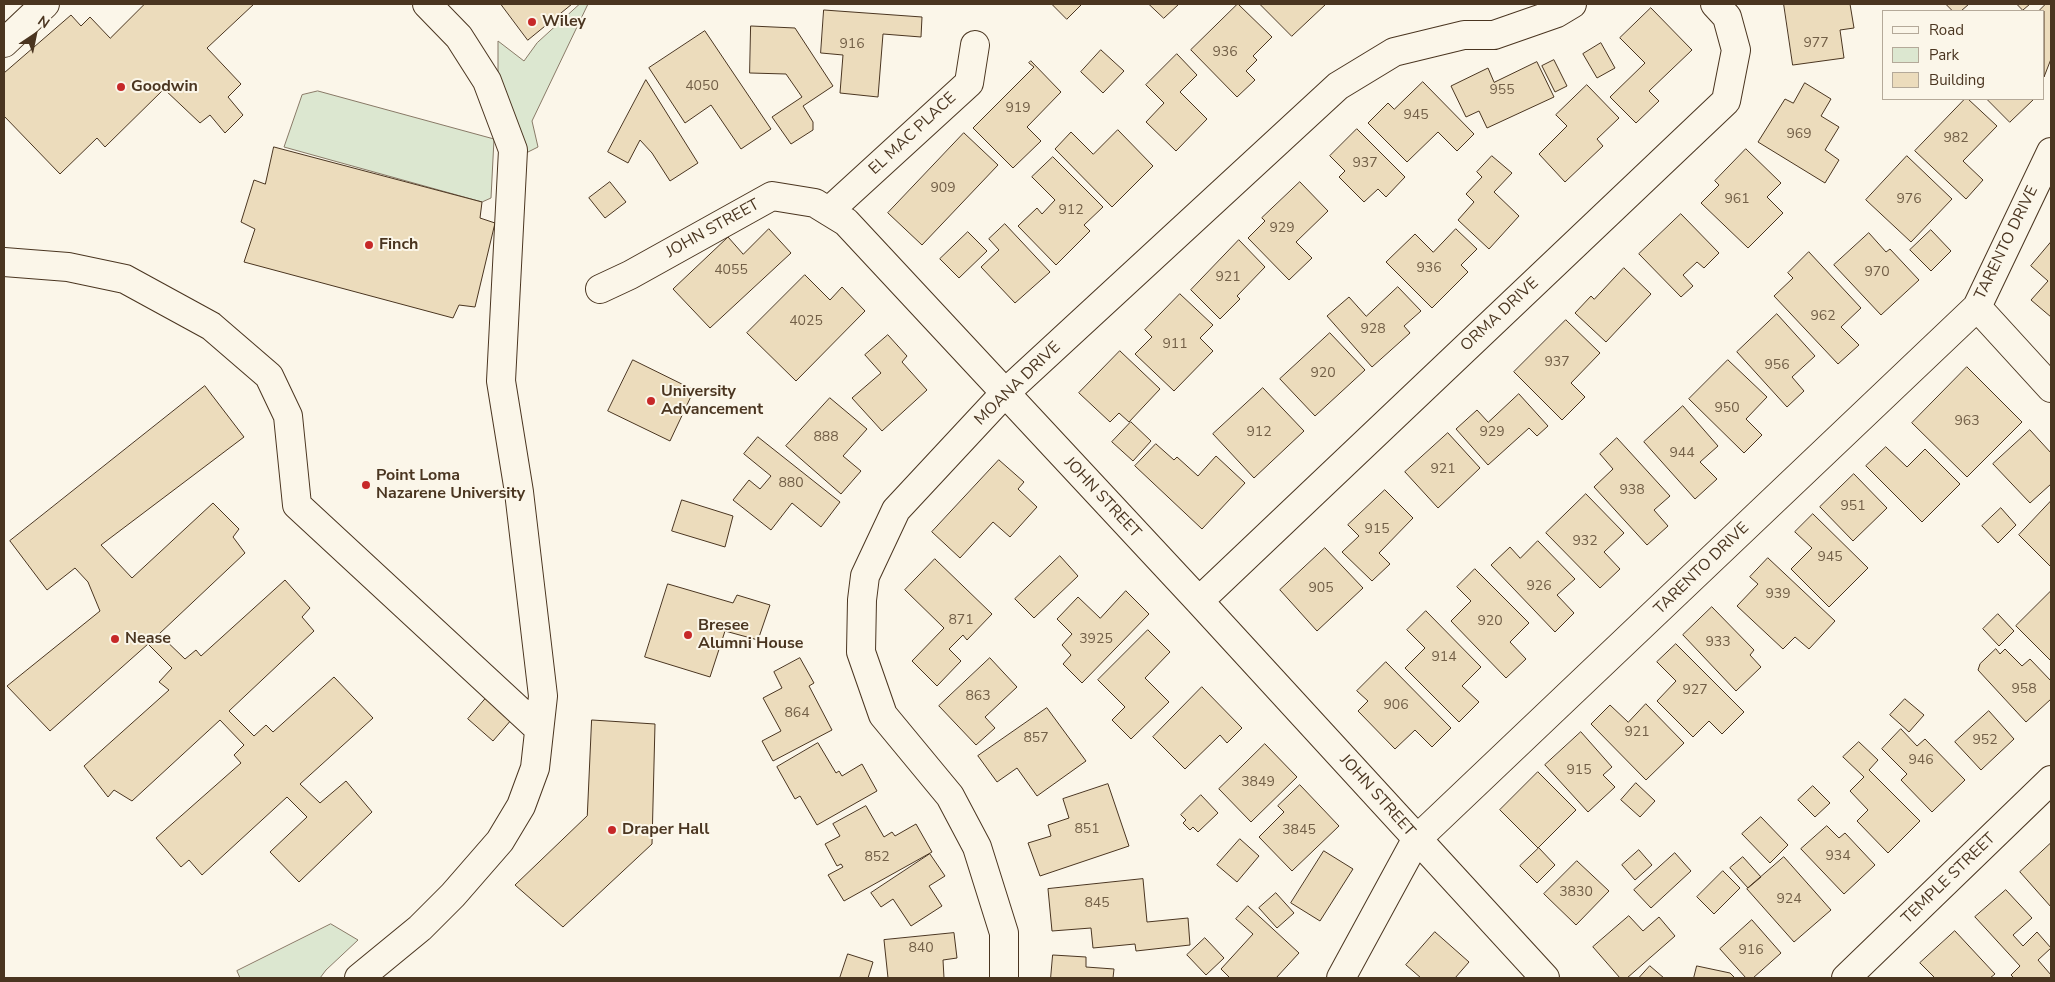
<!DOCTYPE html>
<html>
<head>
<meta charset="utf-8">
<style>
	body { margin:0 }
	#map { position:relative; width:2055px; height:982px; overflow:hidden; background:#fbf6e9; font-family:"Nunito Sans",sans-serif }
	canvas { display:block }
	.frame { position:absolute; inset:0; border:5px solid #4a3520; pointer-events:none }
	.legend { position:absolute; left:1882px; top:10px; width:162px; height:90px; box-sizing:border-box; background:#fbf6e9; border:1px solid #b4a999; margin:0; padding:6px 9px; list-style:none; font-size:15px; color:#4a3520 }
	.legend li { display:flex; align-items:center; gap:10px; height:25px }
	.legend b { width:25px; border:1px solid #b4a999 }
	.north { position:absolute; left:10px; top:10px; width:50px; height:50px; -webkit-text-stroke:4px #fbf6e9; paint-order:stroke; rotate:34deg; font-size:14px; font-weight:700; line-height:20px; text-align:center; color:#4a3520 }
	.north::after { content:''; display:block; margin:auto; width:18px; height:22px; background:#4a3520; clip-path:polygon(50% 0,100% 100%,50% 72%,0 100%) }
</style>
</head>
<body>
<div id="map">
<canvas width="2055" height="982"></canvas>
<div class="frame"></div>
<ul class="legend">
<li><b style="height:6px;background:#fbf6e9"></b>Road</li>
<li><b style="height:14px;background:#dce7d0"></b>Park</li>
<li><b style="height:14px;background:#ecdcbc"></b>Building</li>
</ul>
<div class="north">N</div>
</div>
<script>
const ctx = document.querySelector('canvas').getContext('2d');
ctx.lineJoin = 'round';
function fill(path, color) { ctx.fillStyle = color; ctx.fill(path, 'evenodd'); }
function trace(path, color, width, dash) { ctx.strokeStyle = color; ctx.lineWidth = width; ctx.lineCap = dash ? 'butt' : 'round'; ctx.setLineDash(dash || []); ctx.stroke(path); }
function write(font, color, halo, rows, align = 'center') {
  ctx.font = font + ' "Nunito Sans",sans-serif'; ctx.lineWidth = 4; ctx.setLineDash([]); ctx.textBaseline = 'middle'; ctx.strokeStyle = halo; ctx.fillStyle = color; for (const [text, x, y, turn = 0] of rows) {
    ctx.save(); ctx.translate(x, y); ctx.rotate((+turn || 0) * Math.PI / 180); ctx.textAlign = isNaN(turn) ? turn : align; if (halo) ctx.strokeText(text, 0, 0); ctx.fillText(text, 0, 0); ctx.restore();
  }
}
const green = new Path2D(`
	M580 4H588L532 121 538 147 526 153 498 80V41L524 61 537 43Z
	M318 91 494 139 491 198 482 202 284 147 302 95Z
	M331 924 358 940 326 970 320 978H240L237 971Z`);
fill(green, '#dce7d0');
trace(green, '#887966', 1);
const building = new Path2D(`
	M145 4H254L207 48 241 84 228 97 243 115 225 133 210 115 200 123 164 89 105 147 97 138 60 174 4 116V73L71 15 81 26 90 17 110 38Z
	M501 4H572L528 40Z
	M1052 4H1082L1067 19Z
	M1149 4H1179L1164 18Z
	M1238 4 1272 37 1253 56 1257 60 1246 71 1255 80 1237 97 1191 50Z
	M1260 4H1326L1292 36Z
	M1784 4H1850L1854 28 1840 30 1844 58 1793 65Z
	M1946 4H1969L1961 11H1953Z
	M2017 4H2030L2023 10Z
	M2046 4H2051V59L2044 77V11H2039Z
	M1651 8 1692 50 1649 91 1659 101 1636 123 1610 97 1645 63 1620 38Z
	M824 10 922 17 921 37 883 34 878 97 840 93 843 55 821 53Z
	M751 26 795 28 833 86 803 106 813 122V130L791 144 772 117 802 97 786 74 750 73Z
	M705 31 771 129 741 149 711 105 685 123 649 68Z
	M1601 43 1615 68 1597 78 1583 54Z
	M1101 50 1124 71 1103 93 1081 72Z
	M1177 54 1197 75 1180 92 1207 119 1176 151 1146 122 1164 103 1146 85Z
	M1554 60 1567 86 1555 92 1542 66Z
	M1031 61 1061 92 1027 127 1041 141 1013 168 973 128 1034 67 1029 63Z
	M1537 62 1554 97 1487 128 1479 111 1466 117 1451 86 1488 68 1494 82Z
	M646 80 698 163 670 181 652 153 640 140 628 163 608 152Z
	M1423 82 1474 134 1457 151 1438 132 1407 162 1368 123 1388 103 1394 109Z
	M1805 83 1831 99 1821 116 1839 127 1825 150 1839 160 1825 183 1758 142 1785 99 1793 103Z
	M1587 85 1619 118 1597 139 1603 146 1565 182 1539 154 1567 126 1556 115Z
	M1965 99H1968L1997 126 1963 161 1983 180 1966 199 1915 151Z
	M1987 99H2034L2010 122Z
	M1357 129 1405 177 1386 197 1378 189 1364 202 1339 177 1345 171 1330 156Z
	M1118 130 1153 166 1112 207 1055 149 1071 132 1093 154Z
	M964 133 998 165 922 245 888 213Z
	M274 147 482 202 480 218 495 223 475 307 459 305 453 318 244 262 255 229 241 222 254 180 265 184Z
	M1746 149 1781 183 1767 197 1783 213 1748 248 1701 203 1719 185 1715 181Z
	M1492 156 1512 173 1494 192 1519 216 1489 249 1458 220 1474 202 1466 194 1482 177 1477 172Z
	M1907 156 1952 199 1911 242 1866 200Z
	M1053 157 1103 207 1084 225 1090 231 1056 265 1018 226 1037 208 1042 214 1055 200 1032 177Z
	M610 182 626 202 605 218 589 198Z
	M1300 182 1328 211 1296 242 1312 258 1289 280 1248 238 1265 221 1262 218Z
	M1681 214 1719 253 1704 268 1697 262 1683 275 1693 286 1681 297 1639 254Z
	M1005 224 1050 272 1015 303 981 267 999 250 989 239Z
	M769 229 791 253 710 328 673 289 728 237 743 254Z
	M1456 229 1477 249 1461 265 1468 272 1432 308 1386 262 1415 234 1433 252Z
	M1931 230 1951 251 1931 271 1910 250Z
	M968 232 987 251 959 278 940 259Z
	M1869 233 1886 252 1890 249 1919 280 1881 315 1834 265Z
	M1239 240 1265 267 1237 296 1240 299 1220 319 1191 290Z
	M2051 242V317L2031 300 2048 281 2031 266Z
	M1809 252 1861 308 1841 327 1859 345 1838 364 1774 296 1793 278 1788 273Z
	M1624 268 1651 294 1606 342 1575 313 1591 296 1594 299Z
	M805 275 830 300 842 287 865 311 796 381 747 333Z
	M1398 287 1421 311 1404 326 1410 333 1372 367 1327 316 1349 297 1366 316Z
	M1180 294 1213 325 1200 338 1213 351 1174 391 1135 354 1152 337 1145 330Z
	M1777 314 1815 356 1792 377 1804 391 1787 407 1737 352Z
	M1566 320 1600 353 1571 383 1585 397 1562 420 1514 372Z
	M1330 333 1365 370 1315 416 1280 379Z
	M888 335 907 356 902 362 927 390 882 431 852 398 881 373 865 355Z
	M1120 351 1160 389 1129 422 1119 413 1110 422 1079 393Z
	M633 360 694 390 670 441 608 411Z
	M1728 360 1767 397 1746 419 1762 435 1744 453 1689 399Z
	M1967 367 2022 422 1967 477 1912 423Z
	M205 386 244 437 101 545 132 578 213 503 239 529 233 537 245 553 159 634 185 659 196 650 201 656 285 580 310 608 302 617 314 631 229 711 254 736 266 725 273 732 334 677 373 718 300 784 320 803 346 781 372 812 299 882 270 852 307 817 287 797 202 875 189 860 181 867 156 838 241 763 234 755 244 745 220 720 132 801 114 790 108 797 84 766 169 690 159 682 172 668 148 644 50 731 7 686 100 611 88 582 75 568 47 590 10 541Z
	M1263 388 1304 431 1254 478 1213 434Z
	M1519 394 1548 426 1537 436 1529 428 1488 465 1456 429 1477 410 1488 422Z
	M830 398 867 429 843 456 861 471 841 494 786 446Z
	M1683 406 1718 446 1700 462 1717 479 1695 499 1644 442Z
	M1131 422 1151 441 1133 461 1112 442Z
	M2030 430 2051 453V484L2030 503 1993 464Z
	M1448 433 1480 468 1438 508 1405 472Z
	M758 437 840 502 821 527 792 503 771 530 733 500 749 480 760 489 771 476 744 454Z
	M1617 438 1670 496 1654 510 1668 526 1647 545 1594 487 1613 469 1600 454Z
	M1156 444 1174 460 1177 457 1198 476 1216 456 1245 483 1202 529 1135 466Z
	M1886 447 1907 467 1925 449 1960 484 1922 522 1866 466Z
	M999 460 1024 482 1018 489 1037 507 1010 537 993 522 960 558 932 532Z
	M1854 474 1887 508 1853 541 1820 507Z
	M1385 490 1413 518 1379 553 1390 564 1372 581 1342 552 1359 536 1348 525Z
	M1586 494 1624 533 1604 552 1620 569 1600 588 1546 533Z
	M682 500 733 516 725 547 672 531Z
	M2051 501V567L2019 535Z
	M2001 508 2016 525 1998 543 1982 526Z
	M1813 514 1868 568 1829 607 1791 569 1812 548 1795 532Z
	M1538 541 1575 579 1557 595 1574 613 1555 632 1491 565 1510 547 1520 558Z
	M1325 548 1363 588 1317 631 1280 590Z
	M1060 556 1078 576 1034 618 1015 599Z
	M1768 558 1835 621 1809 649 1795 637 1783 649 1737 606 1758 584 1750 577Z
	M935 559 992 614 967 640 963 635 949 649 961 661 937 686 912 661 944 628 905 590Z
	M1475 569 1529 623 1510 642 1526 659 1506 678 1451 621 1471 601 1457 587Z
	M668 584 733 603 737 595 770 605 758 640 725 631 710 677 645 657Z
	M1126 591 1149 614 1082 683 1063 664 1071 655 1062 645 1072 634 1057 619 1078 597 1100 618Z
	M2051 591V661L2016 626Z
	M1712 607 1754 650 1750 655 1761 667 1736 691 1683 635Z
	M1426 611 1481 667 1462 686 1479 702 1459 722 1405 668 1425 648 1407 630Z
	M1998 614 2014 631 1999 646 1983 629Z
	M1148 630 1170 652 1145 678 1169 702 1131 739 1112 720 1125 707 1098 680Z
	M1676 644 1744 712 1722 734 1709 721 1693 737 1657 701 1676 681 1657 662Z
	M1996 649 2000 654 2005 649 2022 666 2030 659 2051 681V699L2026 722 1978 670 1980 664Z
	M800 658 814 683 809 686 832 730 773 761 762 741 781 731 763 698 782 688 774 672Z
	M990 658 1017 687 985 717 995 728 976 745 939 706Z
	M1386 662 1451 728 1432 747 1415 730 1395 749 1358 711 1368 701 1357 691Z
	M1202 687 1242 728 1227 743 1220 735 1185 769 1153 737Z
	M487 697 512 719 493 741 468 719Z
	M1905 699 1924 715 1909 732 1890 715Z
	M1646 704 1684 743 1646 780 1591 724 1610 705 1628 722Z
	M1047 708 1086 761 1037 796 1017 768 997 782 978 756Z
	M1989 711 2014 739 1981 770 1955 742Z
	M592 720 655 724 652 844 563 927 515 885 587 816Z
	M1901 729 1917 746 1925 739 1965 780 1932 812 1901 780 1907 774 1882 749Z
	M1581 732 1612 767 1603 775 1615 787 1588 812 1545 765Z
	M1859 742 1878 760 1869 770 1920 821 1888 853 1857 821 1868 810 1850 791 1864 777 1843 757Z
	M818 743 836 773 839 771 842 776 862 764 877 791 817 825 800 796 795 799 777 767Z
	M1265 744 1297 777 1251 822 1219 789Z
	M1538 772 1576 810 1538 848 1500 810Z
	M1636 783 1655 801 1640 817 1621 800Z
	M1108 784 1129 846 1040 876 1028 843 1051 836 1048 825 1069 818 1063 799Z
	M1300 785 1339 826 1292 871 1259 837 1284 812 1278 806Z
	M1813 786 1830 803 1815 817 1798 800Z
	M1201 795 1218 813 1198 832 1193 827 1190 830 1183 823 1186 820 1181 815Z
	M866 806 884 837 892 832 895 836 916 824 932 852 844 901 828 875 843 867 841 864 837 866 825 844 840 836 833 824Z
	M1761 817 1788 845 1770 863 1742 834Z
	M1827 826 1839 838 1845 833 1875 865 1844 894 1801 849Z
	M1240 839 1259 856 1237 882 1217 865Z
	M2051 843V907L2020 872Z
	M1539 848 1555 865 1537 883 1520 866Z
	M1639 850 1652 865 1635 880 1622 865Z
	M1324 851 1353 869 1320 921 1291 903Z
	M1675 853 1691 871 1651 908 1634 890Z
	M930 854 945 876 929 886 942 906 911 926 893 899 881 907 871 893Z
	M1743 857 1761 877 1748 888 1730 868Z
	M1784 857 1831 910 1794 942 1747 889Z
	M1577 861 1609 891 1576 925 1544 894Z
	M1723 871 1740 888 1714 914 1697 897Z
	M1143 879 1147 922 1188 918 1190 945 1136 951 1135 944 1093 948 1091 928 1052 931 1048 889Z
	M2006 890 2032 918 2013 935 2023 946 2037 932 2051 948 2038 960 2051 975V978H2014L2011 975 2020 966 1975 917Z
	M1276 893 1294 913 1277 928 1259 908Z
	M1248 906 1299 953 1276 978H1230L1221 969 1253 934 1236 919Z
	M1629 916 1643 931 1659 917 1675 936 1627 978H1620L1593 947Z
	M1752 920 1781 953 1753 978H1746L1720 949Z
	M1955 931 1995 974 1990 978H1935L1920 963Z
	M1435 932 1469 962 1455 978H1421L1406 965Z
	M954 933 957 958 943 960 944 978H888L884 940Z
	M1205 938 1224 958 1206 975 1187 955Z
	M848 954 873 962 868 978H840Z
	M1053 955 1086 957V967L1114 969 1113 978H1051Z
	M1650 966 1664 978H1639Z
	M1697 966 1730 973 1735 978H1694Z`);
fill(building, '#ecdcbc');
trace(building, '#4a3520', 1);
const minor = new Path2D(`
	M4 43 45 4
	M829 211 969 83 975 45
	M4 262 68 267 125 279 211 326 269 376 288 416 297 505 539 729
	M600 289 630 275 772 196 815 203 846 222 1199 601 1545 978
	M1977 307 2051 388
	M1199 601 1726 101 1736 50 1727 17 1715 4
	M359 978 420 928 453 895 500 841 521 806 535 768 543 696 519 492 501 381 513 150 487 81 459 37 427 4
	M1004 978V933L977 847 950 796 883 715 861 652 862 600 865 576 896 510 1004 394 1338 86 1394 52 1464 35H1494L1557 13 1572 4
	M1341 978 1416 840 1977 307 2051 152
	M1846 978 2051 780`);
trace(minor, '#4a3520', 30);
trace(minor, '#fbf6e9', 28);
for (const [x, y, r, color] of [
	[532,22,5,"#c62828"],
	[121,87,5,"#c62828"],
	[369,245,5,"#c62828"],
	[651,401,5,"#c62828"],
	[366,485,5,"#c62828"],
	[688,635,5,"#c62828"],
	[115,639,5,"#c62828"],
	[612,830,5,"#c62828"]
]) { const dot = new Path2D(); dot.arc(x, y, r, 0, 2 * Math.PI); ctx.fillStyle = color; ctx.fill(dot); trace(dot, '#fbf6e9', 2); }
write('14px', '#725f47', null, [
	["977",1816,44],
	["916",852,45],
	["936",1225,53],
	["4050",702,87],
	["955",1502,91],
	["919",1018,109],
	["945",1416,116],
	["969",1799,135],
	["982",1956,139],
	["937",1365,164],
	["909",943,189],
	["961",1737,200],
	["976",1909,200],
	["912",1071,211],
	["929",1282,229],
	["936",1429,269],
	["4055",731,271],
	["970",1877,273],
	["921",1228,278],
	["962",1823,317],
	["4025",806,322],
	["928",1373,330],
	["911",1175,345],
	["937",1557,363],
	["956",1777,366],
	["920",1323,374],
	["950",1727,409],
	["963",1967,422],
	["912",1259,433],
	["929",1492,433],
	["888",826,438],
	["944",1682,454],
	["921",1443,470],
	["880",791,484],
	["938",1632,491],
	["951",1853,507],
	["915",1377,530],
	["932",1585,542],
	["945",1830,558],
	["926",1539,587],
	["905",1321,589],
	["939",1778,595],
	["871",961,621],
	["920",1490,622],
	["3925",1096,640],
	["933",1718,643],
	["914",1444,658],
	["958",2024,690],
	["927",1695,691],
	["863",978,697],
	["906",1396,706],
	["864",797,714],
	["921",1637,733],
	["857",1036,739],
	["952",1985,741],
	["946",1921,761],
	["915",1579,771],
	["3849",1258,783],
	["851",1087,830],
	["3845",1299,831],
	["934",1838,857],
	["852",877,858],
	["3830",1576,893],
	["924",1789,900],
	["845",1097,904],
	["840",921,949],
	["916",1751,951]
]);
write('bold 16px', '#4a3520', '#fbf6e9', [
	["Wiley",542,22],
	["Goodwin",131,87],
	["Finch",379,245],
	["University",661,392],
	["Advancement",661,410],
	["Point Loma",376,476],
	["Nazarene University",376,494],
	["Bresee",698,626],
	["Alumni House",698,644],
	["Nease",125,639],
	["Draper Hall",622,830]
], 'left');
write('16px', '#4a3520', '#fbf6e9', [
	["EL MAC PLACE",913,134,-43],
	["JOHN STREET",713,229,-29],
	["TARENTO DRIVE",2007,243,-64],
	["ORMA DRIVE",1500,315,-43],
	["MOANA DRIVE",1018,384,-44],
	["JOHN STREET",1102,498,47],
	["TARENTO DRIVE",1702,569,-44],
	["JOHN STREET",1377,796,48],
	["TEMPLE STREET",1949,879,-44]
]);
</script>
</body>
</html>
